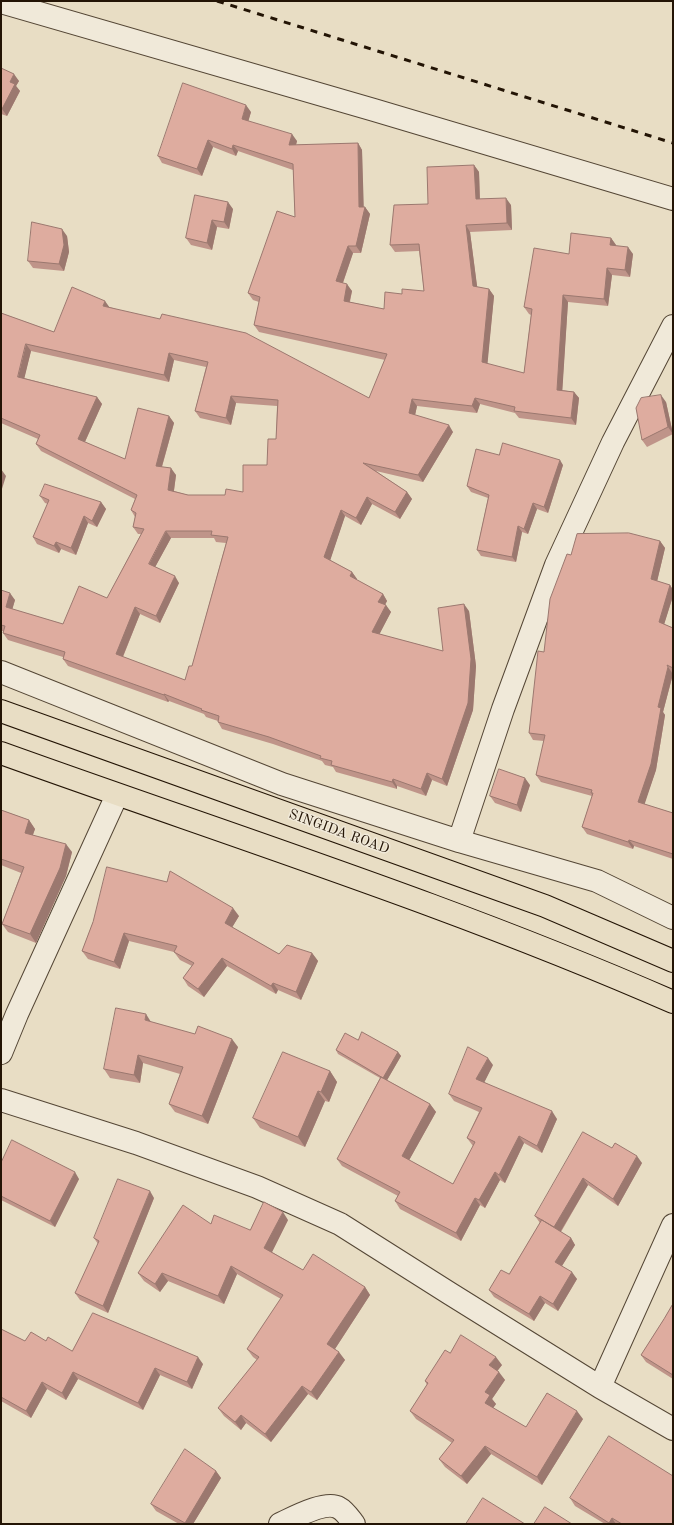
<!DOCTYPE html>
<html>
<head>
<meta charset="utf-8">
<style>
	body { margin:0 }
	#map { position:relative; width:674px; height:1525px; overflow:hidden; background:#e8ddc4; font-family:"Old Standard TT",serif }
	canvas { display:block }
	.frame { position:absolute; inset:0; border:2px solid #231405; pointer-events:none }
</style>
</head>
<body>
<div id="map">
<canvas width="674" height="1525"></canvas>
<div class="frame"></div>
</div>
<script>
const ctx = document.querySelector('canvas').getContext('2d');
ctx.lineJoin = 'round';
function trace(path, color, width, dash) { ctx.strokeStyle = color; ctx.lineWidth = width; ctx.lineCap = dash ? 'butt' : 'round'; ctx.setLineDash(dash || []); ctx.stroke(path); }
function fill(path, color) { ctx.fillStyle = color; ctx.fill(path, 'evenodd'); }
function write(font, color, halo, rows, align = 'center') {
  ctx.font = font + ' "Old Standard TT",serif'; ctx.lineWidth = 3; ctx.setLineDash([]); ctx.textBaseline = 'middle'; ctx.strokeStyle = halo; ctx.fillStyle = color; for (const [text, x, y, turn = 0] of rows) {
    ctx.save(); ctx.translate(x, y); ctx.rotate((+turn || 0) * Math.PI / 180); ctx.textAlign = isNaN(turn) ? turn : align; if (halo) ctx.strokeText(text, 0, 0); ctx.fillText(text, 0, 0); ctx.restore();
  }
}
const street = new Path2D(`
	M1 2 374 110 673 199
	M1 672 282 784 459 841 597 881 673 918
	M459 841 503 709 556 565 613 442 673 326
	M1 1053 17 1014 117 795
	M1 1100 136 1143 257 1187 340 1224 449 1293 600 1387 673 1429
	M600 1387 673 1225
	M280 1524C293 1518 326 1500 339 1508 345 1511 350 1519 354 1524`);
const highway = new Path2D(`
	M1 711 545 906 673 961
	M1 753C226 834 454 906 673 1002`);
trace(street, '#544635', 24);
trace(highway, '#231405', 24);
trace(street, '#f0e9d9', 22);
trace(highway, '#e8ddc4', 22);
trace(new Path2D(`
	M217 1 673 143`), '#231405', 3, [7, 7]);
fill(new Path2D(`
	M1 68 19 81 16 86 20 91 7 116 1 114Z
	M251 112 248 121 297 141 296 145 358 143 362 150 363 207H365L370 214 361 253H353L343 283 352 291 350 302 384 309 402 294 424 291 419 251 395 252 390 245 428 204 474 165 479 172 480 199 511 205 512 230 470 232 477 287 489 289 494 296 487 364 524 373 531 315 529 314 524 307 569 254 611 238 616 245V246L633 254 630 277 612 275 608 306 568 302 562 390 574 392 579 398 576 425 519 418 515 413 480 404 477 413 417 406 415 415 453 432 423 482 376 471 407 492 412 499 400 519 372 504 361 525 345 516 330 560 352 572 357 579V580L383 594 387 601 385 605 391 612 379 634 443 651 469 611 476 666 473 710 447 786 432 780 426 796 397 786V789L336 772 333 767 325 765 322 761 273 744 222 729 218 722V721L206 717 204 714 169 701 168 702 68 666 63 659V657L8 640 3 633V631H1V590L15 600 12 609 63 624 107 598 141 534H138L133 527 135 517 131 510 135 499 41 451 36 444 38 439 1 423V313L54 332 110 307 369 398 385 360 259 332 254 325 259 302 253 300 248 293 295 217 293 170 238 151 236 156 213 147 202 176 162 163 158 156ZM31 351 169 382 174 360 206 367 195 411 200 418 231 425 236 403 277 406 276 439 267 465 243 492 225 495H188L174 491 176 475 162 467 174 423 169 416 125 459 85 442 102 404 97 397 24 378ZM171 538H214L216 542 226 543 192 666 185 680 123 657 140 614 160 623 179 583 155 567Z
	M195 195 233 209 229 229 217 227 212 250 191 245 186 238Z
	M67 236 69 252 64 271 33 268 28 261Z
	M666 402 673 434 647 447 642 440Z
	M499 455 563 465 548 513 537 509 528 534 522 532 516 562 481 556 477 550 488 498 471 492 467 486Z
	M40 496 101 502 106 509 97 527 88 523 76 555 61 549 59 553 37 544 33 537 48 504 45 503Z
	M660 541 665 548 657 581 670 585 673 590V596L664 624 673 628V672H671L673 674 663 712 665 715 656 770 644 804 673 813V859L634 846 633 849 587 834 582 827 592 796 541 782 536 775 544 741 533 740 529 733 544 652 571 555Z
	M530 785 521 812 495 803 490 796Z
	M1 810 29 820 35 829 33 835 72 852 66 876 36 943 8 932 2 924 21 873 1 865Z
	M239 916 232 927 279 954 312 953 318 961 301 1000 278 990 276 994 227 966 204 997 188 986 183 978 192 966 180 960 174 952 129 941 120 969 88 959 82 951 93 922Z
	M151 1022 238 1047 208 1124 175 1112 169 1104 180 1074 143 1063 140 1083 110 1078 104 1069Z
	M358 1040 398 1052 401 1056 387 1080 430 1104 436 1112 409 1160 453 1184 473 1146 467 1138 479 1112 454 1101 449 1094 493 1065 484 1082 557 1119 542 1153 524 1143 505 1183 500 1180 485 1208 480 1205 461 1241 400 1209 395 1201 398 1196 342 1166 337 1159 380 1078 338 1054 336 1050Z
	M330 1071 337 1082 329 1102 325 1101 305 1147 260 1128 253 1118Z
	M612 1148 642 1163 618 1206 588 1185 561 1232 571 1238 575 1245 562 1266 577 1279 558 1311 545 1303 534 1321 494 1297 489 1290 509 1274 540 1223 535 1216Z
	M1 1163 79 1179 55 1227 1 1200Z
	M154 1198 108 1313 80 1300 75 1293 98 1244 94 1238Z
	M288 1220 272 1252 303 1270 365 1287 370 1295 335 1349 345 1360 317 1400 308 1394 271 1442 246 1423 241 1430 224 1416 218 1408 257 1360 253 1357 247 1349 281 1299 237 1274 224 1304 168 1281 160 1292 144 1281 138 1273 211 1224 250 1230Z
	M673 1304V1379L646 1362 641 1355 664 1319Z
	M1 1329 25 1341H46L72 1351 203 1364 192 1389 160 1375 143 1410 78 1379 66 1400 47 1389 31 1418 1 1401Z
	M450 1353 502 1365 497 1371 505 1380 492 1399 496 1404 493 1408 526 1427 583 1419 542 1485 491 1454 467 1484 445 1467 439 1459 452 1443 416 1419 410 1411 427 1385 425 1381Z
	M216 1471 221 1478 193 1524H179L156 1511 151 1504Z
	M570 1498 673 1524H605L575 1506Z`), '#bf9489');
fill(new Path2D(`
	M14 74 19 81 16 86 20 91 7 116 2 109 10 82Z
	M246 105 251 112 247 126 242 119Z
	M292 134 297 141 294 152 289 145Z
	M208 140 213 147 202 176 197 169Z
	M358 143 362 150 364 213 365 207 370 214 361 253 356 246 359 207Z
	M233 145 238 151 236 156 232 149Z
	M474 165 479 172 480 206 476 199Z
	M506 198 511 205 512 230 507 223Z
	M228 202 233 209 229 229 224 222Z
	M212 220 217 227 212 250 207 243Z
	M466 225 470 232 478 293 473 286Z
	M62 229 67 236 69 252 64 271 59 264Z
	M611 238 616 245 615 252 610 245Z
	M348 246 353 253 341 288 336 281Z
	M628 247 633 254 630 277 625 270Z
	M607 268 612 275 608 306 604 299Z
	M347 284 352 291 348 308 344 301Z
	M489 289 494 296 487 369 482 362Z
	M563 295 568 302 562 396 557 390Z
	M105 301 110 308 103 306Z
	M26 344 31 351 23 384 18 377Z
	M169 353 174 360 169 382 164 375Z
	M574 392 579 398 576 425 571 418Z
	M661 395 666 402 673 434 668 427Z
	M231 396 236 403 231 425 226 418Z
	M97 397 102 404 83 446 78 439Z
	M475 398 480 404 477 413 472 406Z
	M412 399 417 406 414 420 409 413Z
	M169 416 174 423 160 473 156 466Z
	M449 425 453 432 423 482 418 475Z
	M560 460 563 465 548 513 544 507Z
	M171 468 176 475 173 497 168 490Z
	M1 469 6 476 1 492Z
	M407 492 412 499 400 519 395 512Z
	M367 497 372 504 361 525 356 518Z
	M101 502 106 509 97 527 92 521Z
	M533 503 537 509 528 534 524 529Z
	M341 510 345 516 329 564 324 557Z
	M84 516 88 523 76 555 71 548Z
	M518 526 522 532 516 562 512 557Z
	M166 531 171 538 153 571 149 564Z
	M660 541 665 548 656 586 651 579Z
	M56 542 61 549 59 553 54 546Z
	M352 572 357 579 355 583 350 576Z
	M175 576 179 583 160 623 156 616Z
	M670 585 673 590V596L663 628 659 622Z
	M10 593 15 600 11 614 6 607Z
	M383 594 387 601 383 608 378 602Z
	M464 604 469 611 476 666 473 710 447 786 442 779Z
	M386 605 391 612 377 639 372 632Z
	M135 607 140 614 121 661 116 654Z
	M668 667 673 674 663 712 665 715 656 770 643 809 638 802 658 707Z
	M164 694 169 701 168 702 164 695Z
	M427 773 432 780 426 796 421 789Z
	M525 778 530 785 521 812 517 805Z
	M393 779 397 786V789L392 782Z
	M29 820 35 829 30 842 25 833Z
	M629 840 634 846 633 849 628 842Z
	M66 844 72 852 66 876 36 943 30 934Z
	M233 908 239 916 230 931 225 923Z
	M124 933 129 941 120 969 114 962Z
	M312 953 318 961 301 1000 296 992Z
	M222 958 227 966 204 997 198 989Z
	M273 983 278 990 276 994 271 986Z
	M146 1014 151 1022 145 1020Z
	M232 1039 238 1047 208 1124 202 1116Z
	M398 1052 401 1056 386 1082 383 1078Z
	M138 1055 143 1063 140 1083 134 1075Z
	M488 1058 493 1065 482 1087 476 1079Z
	M330 1071 337 1082 329 1102 321 1092Z
	M318 1091 325 1101 305 1147 298 1137Z
	M430 1104 436 1112 407 1164 402 1156Z
	M552 1111 557 1119 542 1153 537 1146Z
	M519 1136 524 1143 505 1183 499 1175Z
	M637 1156 642 1163 618 1206 613 1199Z
	M75 1172 79 1179 55 1227 50 1221Z
	M495 1172 500 1180 485 1208 479 1200Z
	M583 1178 588 1185 559 1234 554 1227Z
	M150 1191 154 1198 108 1313 103 1306Z
	M475 1198 480 1205 461 1241 456 1233Z
	M283 1212 288 1220 270 1256 264 1248Z
	M571 1238 575 1245 560 1269 555 1262Z
	M231 1266 237 1274 224 1304 218 1296Z
	M572 1272 577 1279 558 1311 553 1304Z
	M162 1273 168 1281 160 1292 155 1284Z
	M365 1287 370 1295 333 1352 327 1344Z
	M540 1296 545 1303 534 1321 529 1314Z
	M339 1352 345 1360 317 1400 311 1392Z
	M198 1357 203 1364 192 1389 187 1382Z
	M496 1357 502 1365 495 1374 489 1365Z
	M155 1368 160 1375 143 1410 138 1403Z
	M73 1372 78 1379 66 1400 62 1393Z
	M499 1372 505 1380 492 1399 496 1404 491 1411 485 1403V1392Z
	M42 1382 47 1389 31 1418 26 1411Z
	M302 1386 308 1394 271 1442 265 1434Z
	M577 1411 583 1419 542 1485 537 1477Z
	M241 1415 246 1423 241 1430 235 1422Z
	M485 1446 491 1454 467 1484 461 1476Z
	M216 1471 221 1478 193 1524H185V1523Z
	M612 1518 616 1524H610L609 1523Z`), '#9b786f');
const building = new Path2D(`
	M1 68 14 74 10 82 15 84 2 109H1Z
	M183 83 246 105 242 119 292 134 289 145 358 143 359 207H365L356 246H348L336 281 347 284 344 301 384 309 385 292 402 294V289L424 291 419 244 390 245 394 205 428 204 427 167 474 165 476 199 506 198 507 223 466 225 473 286 489 289 482 362 524 373 532 309 524 307 534 248 569 254 571 233 611 238 610 245 628 247 625 270 607 268 604 299 563 295 557 390 574 392 571 418 514 411 515 407 475 398 472 406 412 399 409 413 449 425 418 475 363 463 407 492 395 512 367 497 356 518 341 510 324 557 352 572 350 576 383 594 378 602 386 605 372 632 443 651 438 608 464 604 471 659 468 703 442 779 427 773 421 789 393 779 392 782 331 765 332 761 320 758 321 756 269 737 218 722 219 716 201 710 202 709 164 694V695L63 659 65 652 3 633 5 626 1 625V590L10 593 6 607 63 624 79 586 107 598 144 529 133 527 136 513 131 510 137 495 36 444 40 435 1 418V313L54 332 72 287 105 301 103 306 160 319 162 314 246 333 369 398 387 354 254 325 260 297 248 293 277 211 295 217 293 164 233 145 232 149 208 140 197 169 158 156ZM26 344 164 375 169 353 208 362 195 411 226 418 231 396 278 400 276 439H268L267 465H243V492L226 489 225 495H188L168 490 171 468 156 466 169 416 138 408 125 459 78 439 97 397 18 377ZM166 531H212L211 535 228 537 192 666H189L185 680 116 654 135 607 156 616 175 576 149 564Z
	M195 195 228 202 224 222 212 220 207 243 186 238Z
	M32 222 62 229 64 245 59 264 28 261Z
	M661 395 668 427 642 440 636 408 641 398Z
	M503 443 560 460 544 507 533 503 524 529 518 526 512 557 477 550 489 495 467 486 476 449 499 455Z
	M45 484 101 502 92 521 84 516 71 548 56 542 54 546 33 537 49 500 40 496Z
	M629 533 660 541 651 579 670 585 659 622 673 628V668L667 665 668 667 658 707 661 708 651 764 638 802 673 813V854L629 840 628 842 582 827 593 793H591L592 790 536 775 545 735 529 733 538 651 544 652 550 599 567 554 571 555 577 534Z
	M499 769 525 778 517 805 490 796Z
	M1 810 29 820 25 833 66 844 60 868 30 934 2 924 24 867 1 859Z
	M107 867 167 882 170 871 233 908 225 923 279 954 287 945 312 953 296 992 273 983 271 986 222 958 198 989 183 978 194 963 174 952 177 946 124 933 114 962 82 951 93 922Z
	M116 1008 146 1014 145 1020 195 1034 198 1026 232 1039 202 1116 169 1104 183 1067 138 1055 134 1075 104 1069Z
	M362 1032 398 1052 383 1078 336 1050 345 1033 358 1040Z
	M468 1047 488 1058 476 1079 552 1111 537 1146 519 1136 499 1175 495 1172 479 1200 475 1198 456 1233 395 1201 400 1192 337 1159 381 1077 430 1104 402 1156 453 1184 475 1142 467 1138 482 1108 449 1094Z
	M283 1052 330 1071 321 1092 318 1091 298 1137 253 1118Z
	M583 1132 612 1148 615 1143 637 1156 613 1199 583 1178 554 1227 535 1216Z
	M12 1140 75 1172 50 1221 1 1196V1163Z
	M118 1179 150 1191 103 1306 75 1293 99 1241 94 1238Z
	M264 1202 283 1212 264 1248 303 1270 313 1254 365 1287 327 1344 339 1352 311 1392 302 1386 265 1434 241 1415 235 1422 218 1408 259 1357 247 1349 283 1295 231 1266 218 1296 162 1273 155 1284 138 1273 183 1205 211 1224 214 1215 250 1230Z
	M542 1220 571 1238 555 1262 572 1272 553 1304 540 1296 529 1314 489 1290 501 1270 509 1274Z
	M673 1304V1375L641 1355 664 1319Z
	M93 1313 198 1357 187 1382 155 1368 138 1403 73 1372 62 1393 42 1382 26 1411 1 1397V1329L25 1341 31 1332 46 1341 48 1337 72 1351Z
	M461 1335 496 1357 489 1365 499 1372 485 1392 490 1395 485 1403 526 1427 547 1393 577 1411 537 1477 485 1446 461 1476 439 1459 454 1440 410 1411 428 1383 425 1381 445 1350 450 1353Z
	M609 1436 673 1476V1524H622L612 1518 609 1523 570 1498Z
	M185 1449 216 1471 185 1523 151 1504Z
	M483 1498 525 1524H466Z
	M545 1507 572 1524H534Z`);
fill(building, '#deac9f');
trace(building, '#9b786f', 1);
write('14px', '#231405', '#f0e9d9', [
	["SINGIDA ROAD",339,832,20]
]);
</script>
</body>
</html>
